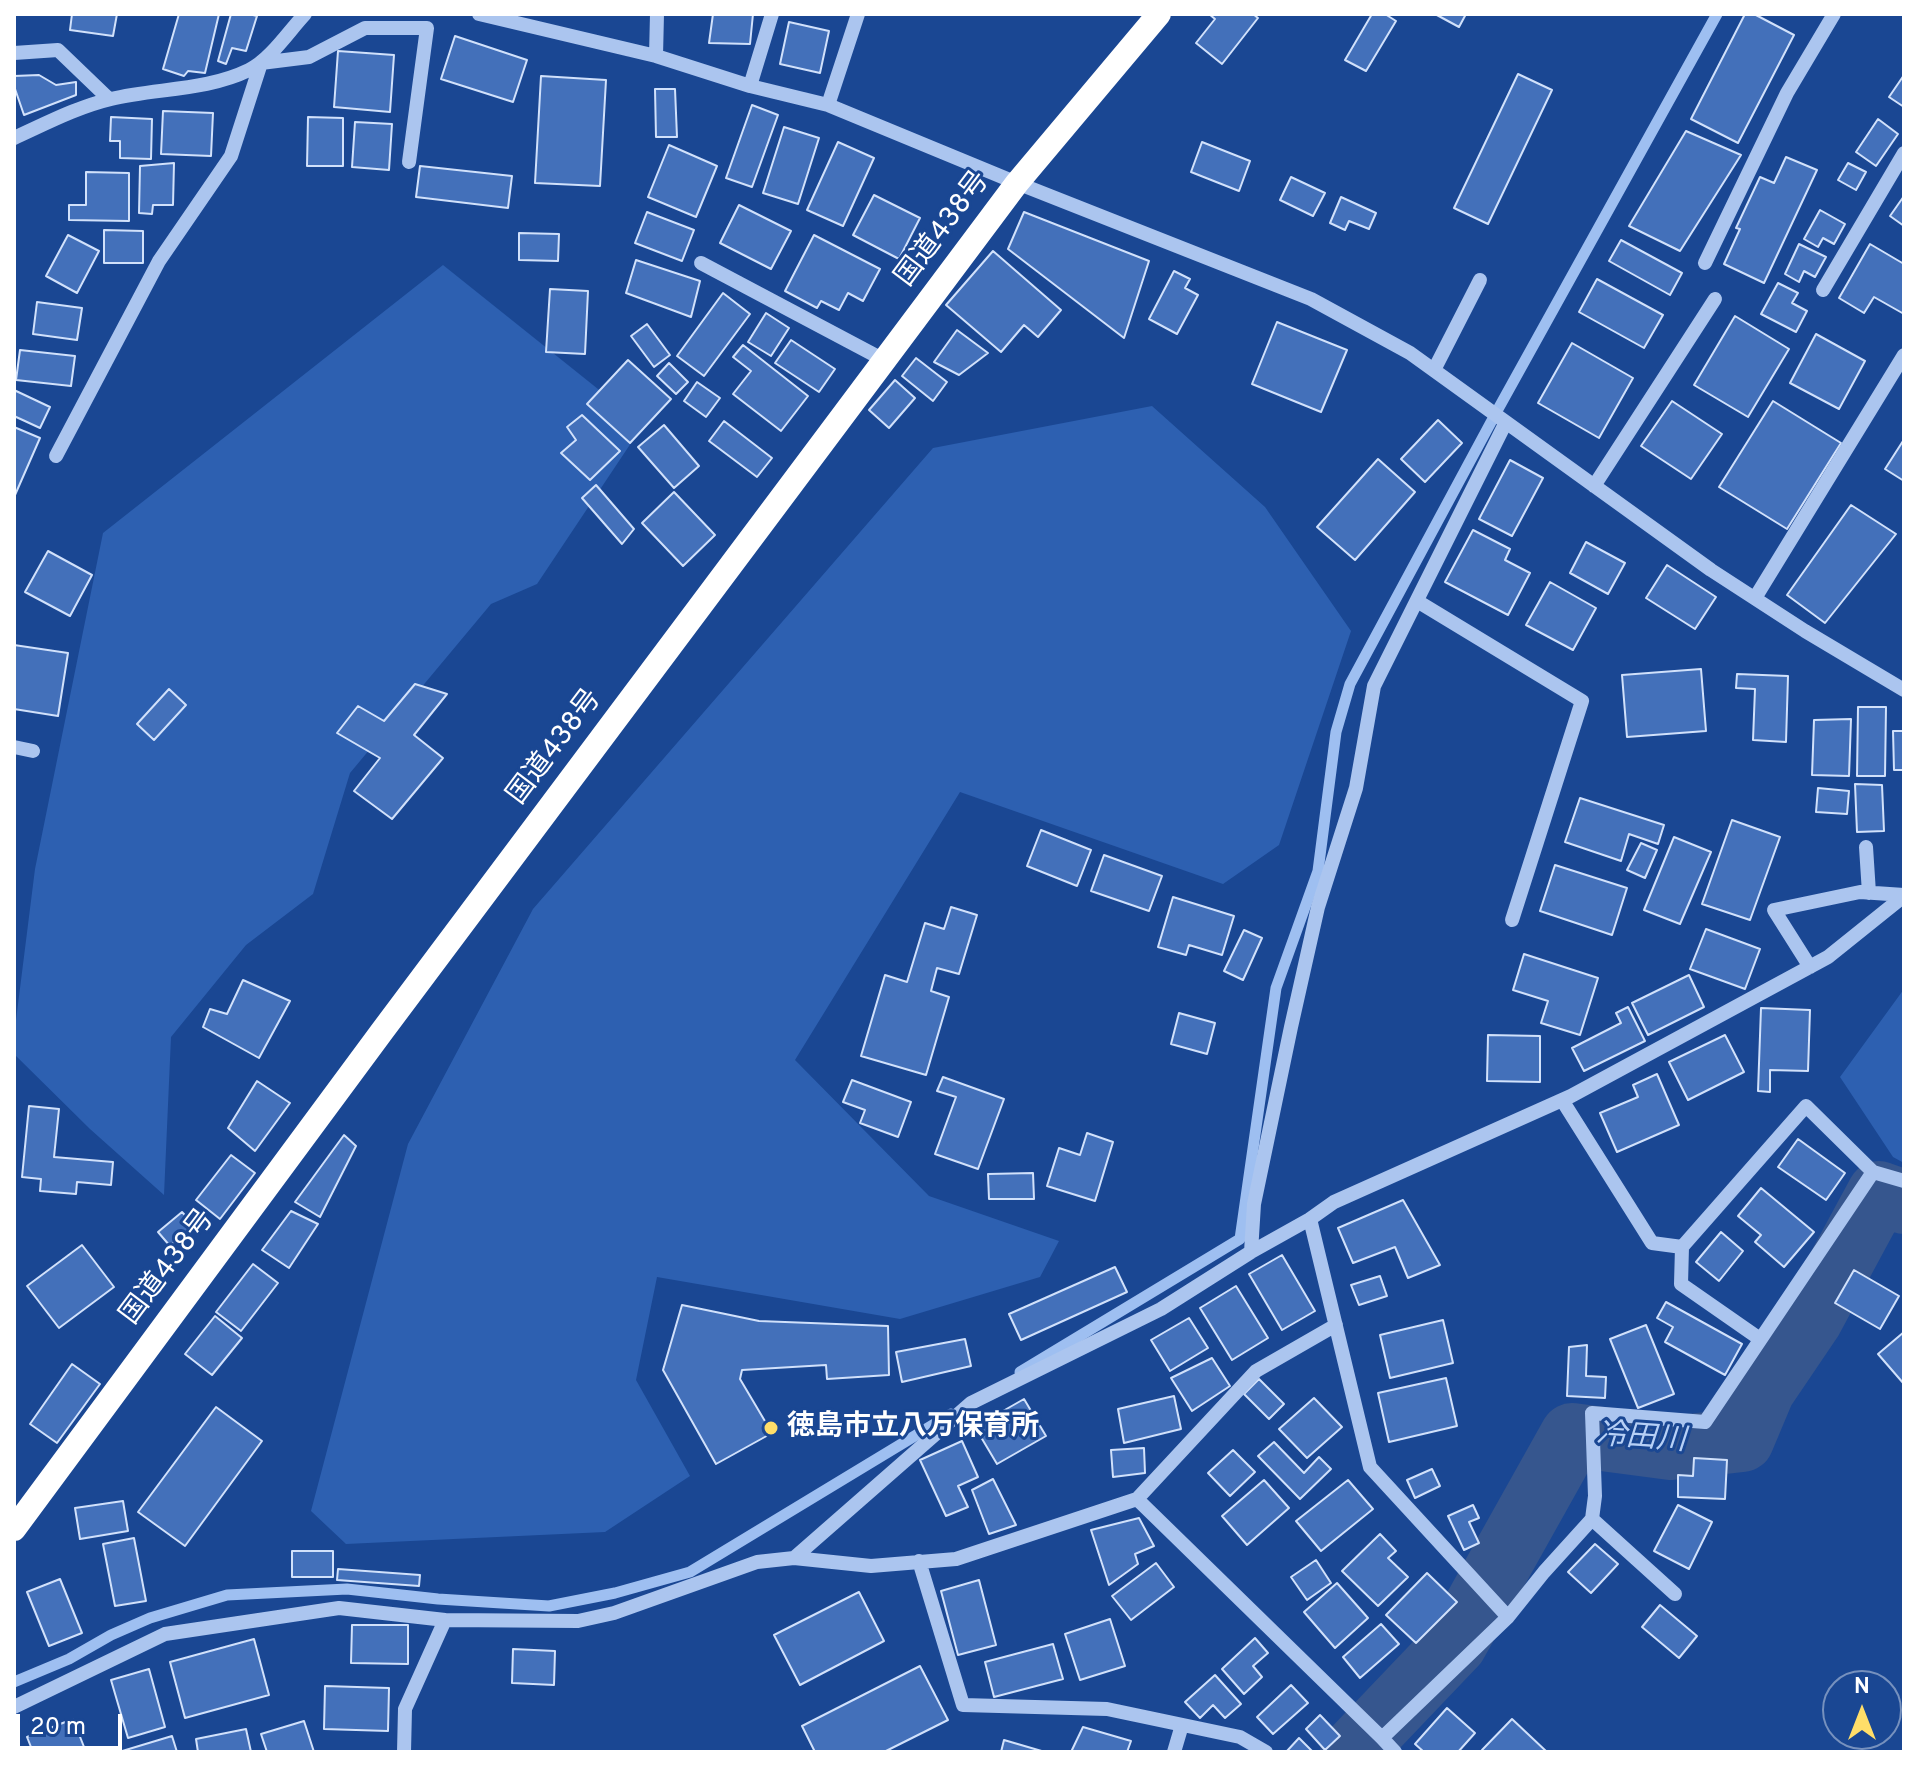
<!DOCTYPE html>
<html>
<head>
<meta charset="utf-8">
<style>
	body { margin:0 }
	#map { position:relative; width:1918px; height:1766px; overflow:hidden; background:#1a4793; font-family:Overpass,sans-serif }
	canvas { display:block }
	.frame { position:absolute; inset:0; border:16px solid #fff; pointer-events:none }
	.north { position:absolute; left:1822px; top:1670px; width:80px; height:80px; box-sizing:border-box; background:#1a4793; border:2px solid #7691be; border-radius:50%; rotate:0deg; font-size:22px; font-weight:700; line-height:32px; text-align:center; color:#fff }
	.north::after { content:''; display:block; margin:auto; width:28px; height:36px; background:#ffde69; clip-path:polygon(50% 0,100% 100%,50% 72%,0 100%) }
	.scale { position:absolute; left:16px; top:1714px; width:106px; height:36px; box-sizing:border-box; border:4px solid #fff; border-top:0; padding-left:10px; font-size:24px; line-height:28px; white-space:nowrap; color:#fff; -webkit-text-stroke:6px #1a4793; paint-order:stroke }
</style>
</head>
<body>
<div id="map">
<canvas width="1918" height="1766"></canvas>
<div class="frame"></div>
<div class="north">N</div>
<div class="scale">20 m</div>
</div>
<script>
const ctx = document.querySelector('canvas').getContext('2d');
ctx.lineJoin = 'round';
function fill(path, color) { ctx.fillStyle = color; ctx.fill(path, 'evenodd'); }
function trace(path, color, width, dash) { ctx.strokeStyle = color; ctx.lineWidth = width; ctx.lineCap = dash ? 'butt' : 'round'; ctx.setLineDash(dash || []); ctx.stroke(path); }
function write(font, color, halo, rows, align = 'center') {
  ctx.font = font + ' Overpass,"Noto Sans JP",sans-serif'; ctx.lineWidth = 6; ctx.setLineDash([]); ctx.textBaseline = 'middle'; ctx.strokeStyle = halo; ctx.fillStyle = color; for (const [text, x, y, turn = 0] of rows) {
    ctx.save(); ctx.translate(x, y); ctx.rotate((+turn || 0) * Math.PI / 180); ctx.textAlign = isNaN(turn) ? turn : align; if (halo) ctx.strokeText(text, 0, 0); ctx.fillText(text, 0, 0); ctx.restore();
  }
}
fill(new Path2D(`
	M443 265 643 425 537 584 491 604 350 773 313 894 246 945 171 1037 164 1195 90 1129 14 1054V1036L35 869 103 533Z
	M1152 406 1265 507 1351 631 1279 845 1223 884 960 792 795 1060 929 1196 1059 1241 1040 1277 900 1319 657 1277 636 1380 690 1476 605 1532 346 1544 311 1511 408 1144 533 909 933 448Z
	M1904 989V1163L1893 1157 1840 1077Z`), '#2d60b1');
trace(new Path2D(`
	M1020 1372 1240 1239 1276 988 1318 871 1336 732 1350 684 1497 411 1717 14
	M14 1682 69 1659 111 1635 150 1618 227 1595 347 1589 438 1599 549 1606 615 1593 690 1572 951 1414`), '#9ebff1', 11);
trace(new Path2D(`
	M1352 1752 1455 1644 1572 1435 1671 1448 1742 1440 1763 1390 1811 1319 1879 1193 1904 1202`), '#36568e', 64);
const building = new Path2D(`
	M72 14H117L113 36 70 30Z
	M179 14H219L205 73 188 71 184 76 163 69Z
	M231 14H249L257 16 246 51 232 48 226 64 218 61Z
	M713 14H753L750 44 709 43Z
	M1209 14H1253L1258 18 1222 64 1196 43 1215 19Z
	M1372 14H1385L1396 21 1366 71 1345 60Z
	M1435 14H1466L1459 27Z
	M1745 14H1754L1794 35 1738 143 1691 119Z
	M789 22 829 31 820 73 780 64Z
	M455 36 527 60 513 102 441 79Z
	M338 51 394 55 390 112 334 107Z
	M1518 74 1552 90 1488 224 1454 208Z
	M39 75 56 85 76 82V95L24 115 14 86V76Z
	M1904 75V107L1889 97Z
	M541 76 606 80 600 186 535 183Z
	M655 89H675L677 137H656Z
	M752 105 778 115 752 187 726 178Z
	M163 111 213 113 211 156 161 154Z
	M111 117 152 119 151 159 120 158V141H110Z
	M308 117 343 118V166H307Z
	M1878 119 1898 134 1876 166 1856 152Z
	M355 122 392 124 389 170 352 167Z
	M784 127 819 138 798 204 763 193Z
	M1686 131 1741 155 1680 251 1629 226Z
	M838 142 874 158 843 226 807 210Z
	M1202 142 1250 161 1239 191 1191 172Z
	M669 145 717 166 696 217 648 197Z
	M1786 157 1817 170 1764 283 1724 264 1740 229 1736 228 1760 177 1774 183Z
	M174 163 173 205H153L152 214 139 213 140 166Z
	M1848 163 1866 172 1856 190 1838 180Z
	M420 166 512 176 508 208 416 197Z
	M86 172 129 173V221L69 220V205H86Z
	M1291 177 1325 193 1313 216 1280 200Z
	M874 195 920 218 899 259 853 235Z
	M1904 196V226L1890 216Z
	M1341 197 1376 213 1369 229 1349 221 1345 230 1330 223Z
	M739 205 791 231 771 269 720 243Z
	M1820 210 1845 224 1834 244 1823 238 1818 247 1804 239Z
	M647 212 694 230 682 261 635 243Z
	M1024 212 1149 261 1124 338 1008 249Z
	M104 230 143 231V263H104Z
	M519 233 559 234 558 261 519 260Z
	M68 235 99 251 77 293 46 276Z
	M814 235 880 269 863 301 848 293 839 310 821 301 817 308 785 291Z
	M1621 240 1682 273 1670 295 1609 261Z
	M1799 244 1826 257 1815 277 1804 271 1799 282 1785 274Z
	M1870 244 1904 264V314L1874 297 1864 313 1839 298Z
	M993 251 1061 310 1038 337 1024 325 1001 352 946 305Z
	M636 260 700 281 691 317 626 293Z
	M1174 271 1190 279 1185 288 1198 295 1177 334 1149 319Z
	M1597 279 1663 315 1644 348 1579 312Z
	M1778 283 1798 293 1792 303 1807 311 1796 332 1761 314Z
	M550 289 588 291 585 354 546 352Z
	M723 293 750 314 704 376 677 356Z
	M37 302 82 308 77 340 33 334Z
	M766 313 789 328 771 356 748 342Z
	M1735 316 1789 349 1748 417 1694 385Z
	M1277 322 1347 350 1321 412 1252 384Z
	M647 324 670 355 654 367 631 336Z
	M957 330 988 353 959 375 934 362Z
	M1816 334 1865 361 1839 409 1790 383Z
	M791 340 835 369 819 392 775 363Z
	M1572 343 1633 378 1599 438 1538 403Z
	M743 345 808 396 781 431 733 394 751 371 733 357Z
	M20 350 75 356 71 386 16 380Z
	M916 358 947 382 933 401 902 376Z
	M628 360 671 399 630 443 587 404Z
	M669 363 688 382 676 394 657 376Z
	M895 380 915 398 889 428 869 410Z
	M697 382 720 398 706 417 684 401Z
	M14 390 50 407 40 428 14 416Z
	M1672 401 1722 434 1691 479 1641 446Z
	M1773 401 1841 443 1787 529 1719 487Z
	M582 415 620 451 590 480 561 453 576 440 567 427Z
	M1438 420 1462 443 1425 482 1401 459Z
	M724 421 772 458 757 477 709 441Z
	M664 425 699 466 674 488 638 447Z
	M14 427 40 438 15 495 14 494Z
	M1903 441 1904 442V481L1885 469Z
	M1378 459 1415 492 1355 560 1317 527Z
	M1510 460 1543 478 1512 536 1479 519Z
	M596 485 634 529 622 544 582 498Z
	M674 492 715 535 683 566 642 523Z
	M1851 505 1896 534 1825 623 1787 595Z
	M1473 530 1510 549 1505 560 1530 573 1508 615 1445 582Z
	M1586 542 1625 563 1608 594 1570 573Z
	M48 551 92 575 70 616 25 592Z
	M1667 565 1716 597 1695 629 1646 598Z
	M1550 582 1596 608 1573 650 1526 625Z
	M14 645 68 653 58 716 14 709Z
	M1701 669 1706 731 1627 737 1622 675Z
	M1737 674 1788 676 1786 742 1753 740 1755 689 1736 688Z
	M415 684 447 694 414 735 443 758 392 819 354 791 380 758 337 733 358 706 384 721Z
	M169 689 186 705 154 740 137 724Z
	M1858 707H1886L1885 776H1857Z
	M1851 719 1849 776 1812 775 1814 720Z
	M1893 731H1904V770H1894Z
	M1855 784 1882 785 1884 831 1857 832Z
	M1818 788 1849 791 1847 814 1816 812Z
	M1580 798 1664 825 1658 844 1629 834 1621 861 1565 842Z
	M1732 820 1780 837 1750 920 1702 904Z
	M1041 830 1091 850 1077 886 1027 866Z
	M1674 837 1711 852 1680 924 1644 910Z
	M1641 843 1657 850 1645 878 1627 870Z
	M1104 855 1162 876 1149 911 1091 891Z
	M1555 865 1627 888 1612 935 1540 911Z
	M1173 897 1234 916 1222 955 1189 945 1186 955 1158 947Z
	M951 907 977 915 959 974 937 968 931 991 949 997 926 1075 861 1056 885 975 907 982 925 923 944 929Z
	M1706 929 1760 949 1745 989 1690 969Z
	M1244 930 1262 938 1243 980 1224 971Z
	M1524 954 1598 978 1580 1035 1541 1023 1548 1001 1513 990Z
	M1689 975 1704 1007 1648 1035 1632 1003Z
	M243 980 290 1001 259 1058 203 1027 210 1009 227 1014Z
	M1628 1007 1645 1041 1584 1071 1572 1048 1621 1023 1616 1013Z
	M1761 1008 1810 1010 1808 1071 1770 1070V1092L1758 1091Z
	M1179 1013 1215 1023 1207 1054 1171 1044Z
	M1488 1035 1540 1036V1082L1487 1081Z
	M1725 1035 1744 1072 1688 1100 1669 1062Z
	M1657 1074 1679 1125 1617 1152 1600 1113 1638 1097 1633 1085Z
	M943 1077 1004 1099 978 1169 935 1154 956 1097 937 1091Z
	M852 1080 911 1102 898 1137 860 1123 865 1110 843 1102Z
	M257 1081 290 1103 255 1151 228 1128Z
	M29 1106 59 1109 54 1157 113 1162 111 1185 77 1182 76 1194 40 1191 41 1179 22 1177Z
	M1087 1133 1113 1142 1095 1201 1047 1186 1059 1148 1080 1155Z
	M344 1135 356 1146 320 1217 295 1202Z
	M1798 1139 1845 1173 1826 1200 1778 1167Z
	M231 1155 255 1173 220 1219 196 1200Z
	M1033 1173 1034 1199H989L988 1174Z
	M1761 1188 1814 1232 1784 1267 1755 1242 1761 1235 1738 1216Z
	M1403 1200 1440 1265 1408 1278 1395 1247 1353 1263 1338 1228Z
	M291 1211 318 1224 289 1268 262 1250Z
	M182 1212 194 1225 170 1246 158 1232Z
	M1721 1232 1743 1251 1719 1281 1696 1262Z
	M82 1245 114 1287 59 1328 27 1286Z
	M1282 1255 1315 1311 1282 1330 1249 1274Z
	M253 1264 278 1283 241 1331 216 1312Z
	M1115 1267 1127 1292 1021 1340 1009 1314Z
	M1854 1270 1899 1296 1880 1329 1835 1303Z
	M1380 1276 1387 1296 1359 1305 1351 1285Z
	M1236 1286 1268 1338 1232 1360 1200 1308Z
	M1666 1302 1742 1344 1725 1375 1665 1342 1673 1327 1657 1318Z
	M682 1305 759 1321 888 1326 889 1375 827 1379 826 1365 742 1370 740 1379 772 1433 716 1464 663 1370Z
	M215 1316 242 1338 212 1375 185 1354Z
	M1189 1318 1208 1348 1170 1371 1151 1340Z
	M1443 1320 1453 1363 1390 1378 1380 1335Z
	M1646 1325 1674 1394 1638 1408 1610 1339Z
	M1904 1332V1384L1878 1354Z
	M965 1339 971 1366 902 1382 896 1352Z
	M1587 1345 1586 1376 1606 1377 1605 1398 1567 1396 1569 1347Z
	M1212 1358 1230 1386 1192 1411 1171 1378Z
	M72 1364 100 1384 57 1443 30 1424Z
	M1446 1378 1457 1426 1389 1442 1378 1393Z
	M1259 1379 1284 1404 1269 1419 1244 1394Z
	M1174 1396 1181 1429 1124 1443 1118 1409Z
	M1314 1398 1342 1427 1307 1458 1279 1429Z
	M1024 1399 1046 1436 997 1464 975 1427Z
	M216 1407 262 1441 185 1546 138 1512Z
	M962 1441 978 1477 958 1486 968 1507 946 1516 920 1460Z
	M1274 1442 1304 1473 1319 1457 1331 1469 1300 1499 1258 1456Z
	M1144 1448 1145 1473 1113 1477 1111 1450Z
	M1233 1450 1255 1472 1230 1496 1208 1473Z
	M1694 1458 1727 1460 1725 1499 1678 1497V1475L1693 1476Z
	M1432 1469 1440 1486 1415 1498 1407 1480Z
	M993 1479 1016 1525 989 1534 972 1490Z
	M1264 1480 1289 1508 1247 1545 1222 1516Z
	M1348 1480 1373 1509 1321 1551 1296 1521Z
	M123 1501 128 1531 80 1539 75 1508Z
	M1473 1505 1479 1518 1469 1522 1479 1543 1464 1550 1448 1516Z
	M1678 1505 1712 1522 1689 1569 1654 1551Z
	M1139 1518 1154 1546 1135 1554 1138 1564 1109 1585 1091 1530Z
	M1380 1534 1396 1551 1388 1558 1408 1577 1378 1606 1342 1571Z
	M134 1538 146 1601 115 1606 103 1544Z
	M1595 1544 1618 1564 1591 1593 1568 1572Z
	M292 1551H333V1577H292Z
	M1316 1560 1331 1583 1307 1600 1291 1577Z
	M1156 1563 1174 1587 1131 1620 1112 1596Z
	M338 1569 420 1575 419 1586 337 1580Z
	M1427 1573 1457 1602 1416 1643 1386 1615Z
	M60 1579 82 1633 49 1646 27 1592Z
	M979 1580 996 1645 958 1655 941 1591Z
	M1337 1583 1368 1618 1335 1648 1304 1612Z
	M859 1592 884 1641 800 1685 774 1635Z
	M1660 1605 1697 1636 1679 1658 1642 1627Z
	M1110 1619 1125 1666 1080 1680 1065 1634Z
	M1381 1624 1399 1644 1360 1678 1343 1657Z
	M352 1625H408V1664L351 1663Z
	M1255 1638 1268 1653 1253 1666 1262 1677 1244 1694 1222 1669Z
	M254 1639 269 1695 185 1718 170 1662Z
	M1053 1644 1063 1679 994 1697 985 1662Z
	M513 1649 555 1651 554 1685 512 1683Z
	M920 1666 948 1720 884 1752H815L802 1726Z
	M149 1669 165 1727 128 1738 111 1680Z
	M1215 1675 1241 1704 1225 1718 1213 1705 1200 1718 1185 1702Z
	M1291 1685 1308 1703 1273 1734 1257 1717Z
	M325 1686 389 1688 388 1731 324 1729Z
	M1447 1708 1475 1733 1458 1752H1424L1415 1744Z
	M1320 1715 1340 1736 1325 1750 1306 1729Z
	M73 1719 86 1752H33L27 1737Z
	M1512 1719 1547 1752H1484L1482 1750Z
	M304 1721 314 1752H267L261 1734Z
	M1083 1727 1131 1741 1127 1752H1071Z
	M246 1729 251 1752H198L196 1739Z
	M172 1736 177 1752H119Z
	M1299 1738 1313 1752 1287 1751Z
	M1004 1740 1045 1752H1001Z`);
fill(building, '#4370ba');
trace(building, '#d1e1fb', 2);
trace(new Path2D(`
	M479 14 656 56
	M657 14 656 56 750 86 828 105 1017 183 1311 299 1410 353 1711 570 1805 631 1904 690
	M14 53 58 50 109 99
	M750 86 772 14
	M828 105 858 14
	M14 138C45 124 77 107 111 99 156 88 206 91 249 70 270 60 289 31 305 14
	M701 263 884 360
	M1705 263 1787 93 1834 14
	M1823 290 1904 153
	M1434 370 1480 280
	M56 456 159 261 231 156 261 63 309 57 365 28H427L409 162
	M1594 486 1715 299
	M1755 598 1904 355
	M1417 601 1582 701 1512 920
	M14 747 33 751
	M1866 847 1869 893
	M1810 967 1774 910 1860 892 1904 895
	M1562 1100 1652 1243 1682 1247 1806 1106 1873 1172
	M1310 1219 1370 1467 1508 1617 1544 1572 1592 1519 1595 1496 1592 1413 1705 1422 1873 1172 1904 1181
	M1682 1247 1681 1284 1760 1339
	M1251 1252 1254 1204 1291 1027 1318 907 1356 788 1374 686 1506 422
	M1137 1499 1256 1371 1336 1325
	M1592 1519 1675 1594
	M794 1558 871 1566 956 1559 1137 1499 1382 1738 1508 1617
	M919 1561 963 1705 1107 1709 1240 1737 1266 1752
	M445 1620 578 1621 614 1613 757 1562 794 1558 971 1403 1161 1309 1251 1252 1310 1219 1334 1202 1571 1096 1828 957 1899 900 1904 898
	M14 1707 165 1634 339 1608 445 1620 405 1709 404 1752
	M1382 1738 1395 1752
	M1174 1752 1182 1725`), '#abc5ef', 14);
trace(new Path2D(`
	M14 1529 383 1030 1017 183 1159 14`), '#fff', 24);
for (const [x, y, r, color] of [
	[771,1428,8,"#ffde69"]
]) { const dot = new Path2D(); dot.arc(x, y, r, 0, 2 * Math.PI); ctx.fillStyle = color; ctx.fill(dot); trace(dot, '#1a4793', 3); }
write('28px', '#fff', '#1a4793', [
	["国道438号",944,230,-53],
	["国道438号",556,748,-53],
	["国道438号",169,1268,-53]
]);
write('bold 28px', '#fff', '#1a4793', [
	["徳島市立八万保育所",787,1428]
], 'left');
write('italic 30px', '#b7d0f6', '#1a4793', [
	["冷田川",1641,1440,4]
]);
</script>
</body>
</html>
